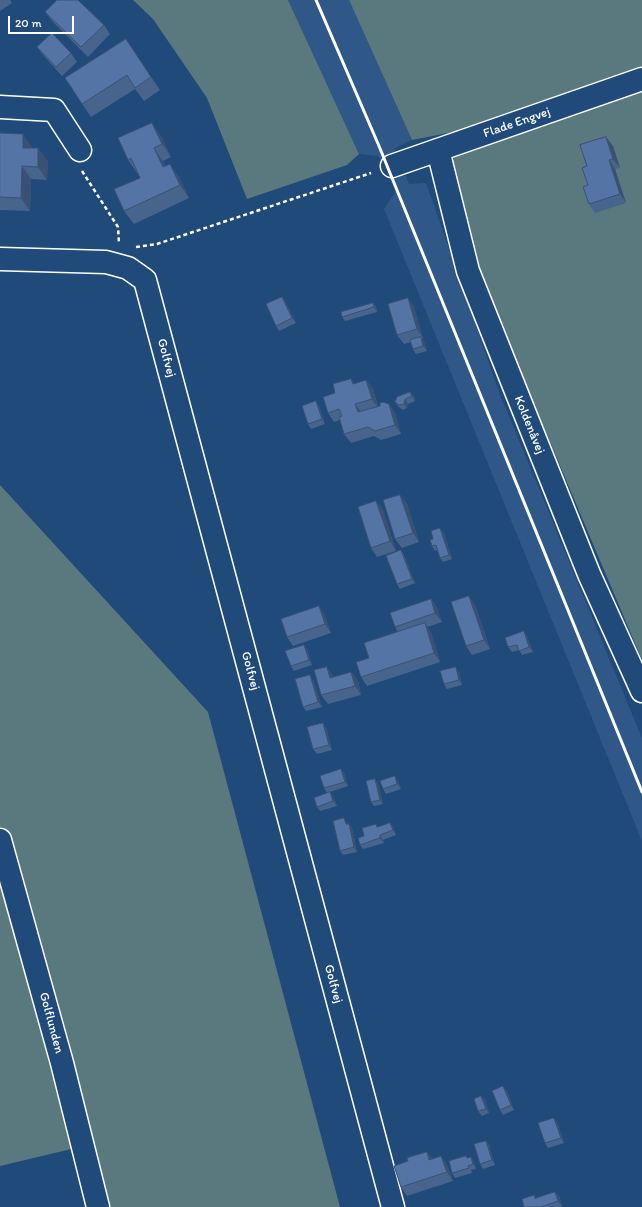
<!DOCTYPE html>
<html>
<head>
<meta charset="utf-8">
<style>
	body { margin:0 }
	#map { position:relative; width:642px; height:1207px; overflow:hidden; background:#1f4a7a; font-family:Itim,sans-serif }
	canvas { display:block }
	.scale { position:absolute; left:8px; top:16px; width:66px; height:18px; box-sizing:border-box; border:2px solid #fff; border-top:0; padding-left:5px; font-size:12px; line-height:14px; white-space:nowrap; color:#fff; -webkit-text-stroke:3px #1f4a7a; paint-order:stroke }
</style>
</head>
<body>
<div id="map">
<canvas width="642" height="1207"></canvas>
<div class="scale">20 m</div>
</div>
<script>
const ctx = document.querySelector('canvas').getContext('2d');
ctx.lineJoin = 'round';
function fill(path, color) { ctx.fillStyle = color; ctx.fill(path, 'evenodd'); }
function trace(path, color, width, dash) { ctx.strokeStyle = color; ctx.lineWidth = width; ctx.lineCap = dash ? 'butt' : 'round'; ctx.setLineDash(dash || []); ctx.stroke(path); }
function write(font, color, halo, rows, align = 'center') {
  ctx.font = font + ' Itim,sans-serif'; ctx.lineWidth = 3; ctx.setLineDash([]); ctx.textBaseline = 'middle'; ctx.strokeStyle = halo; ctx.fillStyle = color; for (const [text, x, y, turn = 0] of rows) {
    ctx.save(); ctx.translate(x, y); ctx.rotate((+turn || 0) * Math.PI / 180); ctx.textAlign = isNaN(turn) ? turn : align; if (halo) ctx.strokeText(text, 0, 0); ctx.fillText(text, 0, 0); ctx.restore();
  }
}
fill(new Path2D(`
	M288 0H349L412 140 395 148 409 184 426 183 499 392 642 738V841L384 209 396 191 378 156 359 154Z`), '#2f5787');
fill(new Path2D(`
	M133 0H288L359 154 347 165 247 199 207 98 153 19Z
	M349 0H642V73L453 132 412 140Z
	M642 90V660L534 404 480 268 450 167 456 152Z
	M0 485 208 712 340 1207H107L88 1145 0 1166Z`), '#59797e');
const minor = new Path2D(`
	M0 107 54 110 80 150
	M438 150 468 271 589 574 642 691
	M392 166 642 79
	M0 259 106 262 128 268 145 280 393 1207
	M0 840 62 1063 98 1207`);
trace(minor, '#fff', 25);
trace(new Path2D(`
	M82 171 118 227 119 244
	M136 247 157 244 371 173`), '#fff', 2.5, [4, 3]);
trace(minor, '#1f4a7a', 22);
trace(new Path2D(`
	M316 0 379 146 642 792`), '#fff', 3);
fill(new Path2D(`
	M0 0H10L12 3 0 11Z
	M45 12 104 25 110 34 88 57 52 21Z
	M126 39 160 90 144 101 135 89 91 117 82 104Z
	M37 47 71 53 77 62 62 76 44 56Z
	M0 133 32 147V148L48 161 47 180 31 179 30 211 0 210Z
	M161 136 171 157 163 161 165 166 179 177 189 198 134 224 124 211 140 178 138 173H137L128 160Z
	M613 146 620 168 615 169 626 203 595 213 589 204 587 166Z
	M282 297 285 301 296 323 279 331 276 326Z
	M408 298 414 307 423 338 422 339 424 342 427 351 416 354 413 349 411 342 404 344 397 335Z
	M373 303 376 307 377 312 345 321 342 317Z
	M351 379 354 384 366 380 373 389 378 406 389 404 395 413 401 434 381 440 374 436 351 443 344 434 340 420 334 422 328 413 335 393Z
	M414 396 415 401 408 404 407 408 403 410 399 407 395 402 397 397Z
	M319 406 325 424 311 429 308 424Z
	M400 495 407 504 419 542 402 548 395 539Z
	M376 501 383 510 396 551 377 557 371 548Z
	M444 533 452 559 443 562 440 558 437 550 435 551 432 546 433 539Z
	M401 550 404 555 415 583 400 589 397 584Z
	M431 599 437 608 442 622 427 627 431 632 440 662 367 686 361 677 369 658 398 632 395 627Z
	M475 605 490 649 472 655 466 646Z
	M319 606 325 616 331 633 293 646 287 637Z
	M527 636 533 652 522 655 519 650 512 652 508 647Z
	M304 645 307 649 312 665 294 671 291 666Z
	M351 672 358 681 361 695 328 704 321 695 333 676V677Z
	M459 672 462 685 447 689 444 684Z
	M313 680 322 707 306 711 303 707Z
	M326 727 332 750 317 754 313 749Z
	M341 769 344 773 348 786 330 792 333 796 337 806 320 811 317 807 327 793 324 788Z
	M375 779 378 784 383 804 374 806 371 802Z
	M398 781 401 789 386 794 383 789Z
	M347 823 348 824H349L352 828 357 852 343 855 340 851Z
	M390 823 393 827 396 835 383 840 384 843 363 849 360 845 364 836 378 827Z
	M503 1086 507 1091 514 1110 503 1115 500 1110Z
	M481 1096 485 1100 489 1113 482 1116 478 1111Z
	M557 1122 564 1143 548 1148 545 1143Z
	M486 1141 489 1145 495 1165 483 1169 480 1164Z
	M427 1152 432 1159 441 1156 447 1165 453 1181 407 1196 401 1187 408 1161Z
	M467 1158 474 1161 476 1169 471 1170 472 1173 455 1178 452 1173Z
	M559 1196 562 1206 559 1207H524L536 1198Z`), '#47648d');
fill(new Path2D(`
	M126 39 135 52 160 90 151 77Z
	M152 123 161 136 171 157 162 144Z
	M23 134 32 147V161L23 148Z
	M606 137 613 146 620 168 613 159Z
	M38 148 48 161 47 180 38 167Z
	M154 148 163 161 172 180 163 167Z
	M609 160 615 169 626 203 620 194Z
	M170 164 179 177 189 198 180 185Z
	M22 166 31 179 30 211 21 198Z
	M282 297 285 301 296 323 292 318Z
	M408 298 414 307 423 338 417 329Z
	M373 303 376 307 377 312 374 307Z
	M421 337 424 342 427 351 423 346Z
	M366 380 373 389 378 408 372 399Z
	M410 392 414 396 415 401 412 396Z
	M405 399 408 404 407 408 404 404Z
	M316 401 319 406 325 424 322 419Z
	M355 404 362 413 358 412Z
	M389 404 395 413 401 434 395 425Z
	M400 495 407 504 419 542 413 533Z
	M376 501 383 510 396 551 390 541Z
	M440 528 444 533 452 559 449 555Z
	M401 550 404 555 415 583 412 579Z
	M469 596 475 605 490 649 484 640Z
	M431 599 437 608 442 622 435 613Z
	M319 606 325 616 331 633 325 624Z
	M425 623 431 632 440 662 434 653Z
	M524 631 527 636 533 652 529 647Z
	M304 645 307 649 312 665 309 660Z
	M327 667 333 676 336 687 330 678Z
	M456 667 459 672 462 685 459 680Z
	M351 672 358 681 361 695 355 686Z
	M310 675 313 680 322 707 318 702Z
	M323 723 326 727 332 750 329 745Z
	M341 769 344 773 348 786 345 782Z
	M395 776 398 781 401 789 397 784Z
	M375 779 378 784 383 804 380 800Z
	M330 792 333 796 337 806 333 801Z
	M344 818 347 823 349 829 346 824Z
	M390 823 393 827 396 835 393 830Z
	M349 824 352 828 357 852 354 847Z
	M380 835 383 840 384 843 380 838Z
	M503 1086 507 1091 514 1110 511 1105Z
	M481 1096 485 1100 489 1113 486 1109Z
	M554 1118 557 1122 564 1143 561 1138Z
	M486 1141 489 1145 495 1165 492 1160Z
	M427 1152 433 1161 429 1160Z
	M441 1156 447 1165 453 1181 447 1172Z
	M471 1157 474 1161 476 1169 473 1164Z
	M555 1192 559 1196 562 1206 558 1201Z`), '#3a5173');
const building = new Path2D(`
	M57 0H78L104 25 81 47 45 12Z
	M52 33 71 53 56 67 37 47Z
	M126 39 151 77 135 88 127 75 82 104 65 78Z
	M152 123 162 144 154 148 163 167 170 164 180 185 124 211 114 189 140 178 131 158 128 160 118 138Z
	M0 133 23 134V148H38V167L22 166 21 198 0 197Z
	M606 137 613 159 609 160 620 194 589 204 583 187 588 185 582 168 587 166 580 145Z
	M282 297 292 318 276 326 266 304Z
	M408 298 417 329 397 335 388 304Z
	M373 303 374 307 342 317 341 312Z
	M421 337 423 346 413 349 410 340Z
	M351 379 353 384 366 380 372 399 355 404 358 412 380 406V403L383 402 389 404 395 425 375 431 368 427 344 434 339 417 342 416 339 409 328 413 323 397 335 393 333 384Z
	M410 392 412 396 405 399 404 404 399 405 395 402 397 397Z
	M316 401 322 419 308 424 302 406Z
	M400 495 413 533 395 539 383 500Z
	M376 501 390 541 371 548 358 507Z
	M440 528 449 555 440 558 436 545 432 546 430 540 433 539 431 531Z
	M401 550 412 579 397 584 386 556Z
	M469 596 484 640 466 646 451 602Z
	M431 599 435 613 395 627 390 613Z
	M319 606 325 624 287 637 281 619Z
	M425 623 434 653 361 677 356 662 369 658 364 643Z
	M524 631 529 647 519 651 517 645 508 647 505 638Z
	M304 645 309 660 291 666 285 651Z
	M327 667 330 678 351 672 355 686 321 695 314 670Z
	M456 667 459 680 444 684 440 671Z
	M310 675 318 702 303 707 295 679Z
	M323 723 329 745 313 749 307 727Z
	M341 769 345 782 324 788 320 776Z
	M395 776 397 784 383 789 380 781Z
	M375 779 380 800 371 802 366 781Z
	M330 792 333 801 317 807 314 798Z
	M344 818 346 824H349L354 847 340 851 333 821Z
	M390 823 393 830 380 835V838L360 845 358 838 364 836 362 828 376 824 377 827Z
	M503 1086 511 1105 500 1110 492 1091Z
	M481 1096 486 1109 478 1111 474 1099Z
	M554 1118 561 1138 545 1143 538 1123Z
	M486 1141 492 1160 480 1164 474 1144Z
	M427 1152 429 1160 441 1156 447 1172 401 1187 394 1166 408 1161 407 1158Z
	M466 1156 467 1158 471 1157 473 1164 468 1166 469 1168 452 1173 449 1161Z
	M555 1192 558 1201 541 1207H524L522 1199 534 1195 535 1198Z`);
fill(building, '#5374a4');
trace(building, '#3a5173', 1);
write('13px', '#fff', '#1f4a7a', [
	["Flade Engvej",517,123,-19],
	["Golfvej",166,358,75],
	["Koldenåvej",529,425,68],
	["Golfvej",250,671,75],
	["Golfvej",333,984,75],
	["Golflunden",51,1023,75]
]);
</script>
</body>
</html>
